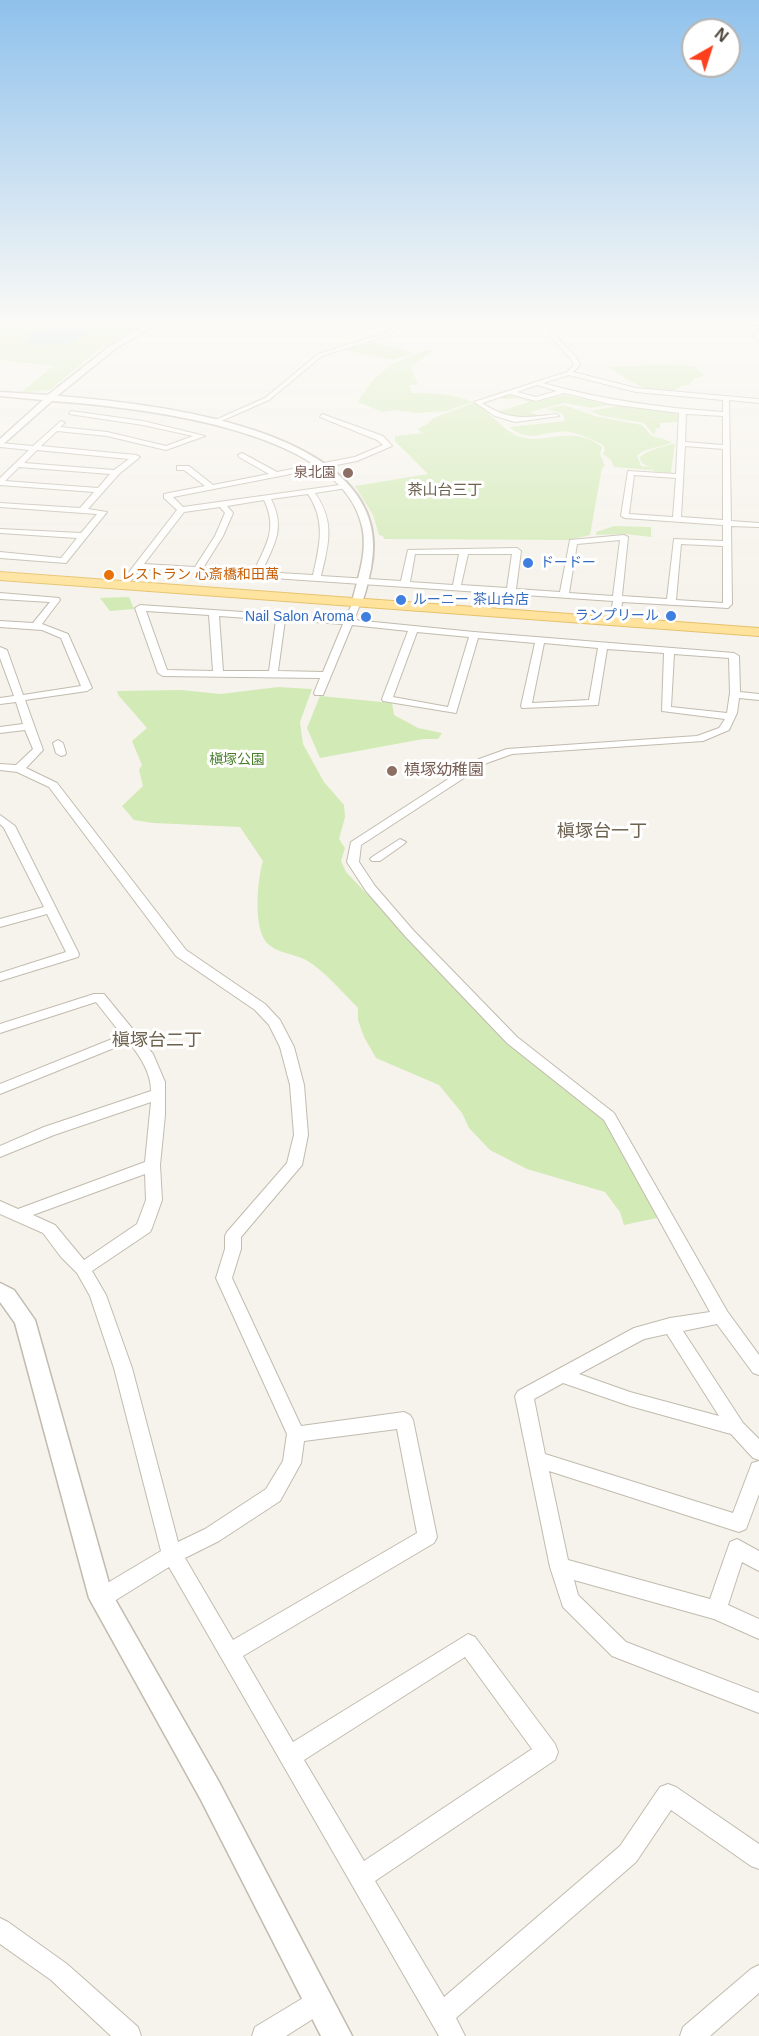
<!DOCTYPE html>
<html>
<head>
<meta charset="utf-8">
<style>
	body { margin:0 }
	#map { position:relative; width:759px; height:2036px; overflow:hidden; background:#f6f3ec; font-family:Helvetica,sans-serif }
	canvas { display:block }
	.north { position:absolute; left:681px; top:18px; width:60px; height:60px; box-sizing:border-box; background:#fff; border:2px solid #b7b4b0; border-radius:50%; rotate:39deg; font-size:16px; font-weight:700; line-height:24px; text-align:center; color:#4b4439 }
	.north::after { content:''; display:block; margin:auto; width:21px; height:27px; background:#fc3f1d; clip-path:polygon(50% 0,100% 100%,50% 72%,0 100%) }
</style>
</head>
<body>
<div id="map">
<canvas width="759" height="2036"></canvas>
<div class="north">N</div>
</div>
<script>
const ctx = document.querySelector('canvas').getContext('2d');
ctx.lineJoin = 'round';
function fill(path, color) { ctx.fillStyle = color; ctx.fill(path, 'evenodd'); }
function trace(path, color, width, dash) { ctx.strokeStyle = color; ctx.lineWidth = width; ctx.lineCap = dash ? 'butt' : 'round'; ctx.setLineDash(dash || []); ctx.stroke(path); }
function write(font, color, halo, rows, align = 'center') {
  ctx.font = font + ' Helvetica,"Noto Sans JP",sans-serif'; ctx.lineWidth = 6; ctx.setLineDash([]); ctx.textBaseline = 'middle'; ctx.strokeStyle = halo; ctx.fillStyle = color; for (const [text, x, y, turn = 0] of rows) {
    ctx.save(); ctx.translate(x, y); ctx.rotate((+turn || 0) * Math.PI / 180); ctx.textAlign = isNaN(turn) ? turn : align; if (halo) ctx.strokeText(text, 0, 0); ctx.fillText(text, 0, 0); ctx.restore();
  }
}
fill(new Path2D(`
	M0 322H147L97 351 50 390 20 393 53 366 0 360Z
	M374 342 414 353 393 360 345 350Z
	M428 350 433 351 411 367 418 385H410L411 393C432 393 453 393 473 402L447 411 416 413 395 410 382 412 358 402C377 369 393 362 428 350Z
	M656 365 694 366 704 375 693 380 689 385C681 385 678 389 672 391 651 399 625 377 609 367Z
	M508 395 536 402 565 395 608 405 591 408 564 403 530 412 540 416 517 419 496 412 529 402C515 396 510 401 499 398Z
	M475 402C489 412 501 427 515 435 541 448 570 422 602 447L600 454 605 466 602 468 590 535 569 540 384 539 383 536 379 535 373 515 355 486 428 474 395 441V436L423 433 417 429 427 424 434 418Z
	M564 405 595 416 642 425 652 436 672 442C661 448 645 447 637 456L641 466 650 467 643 464 639 458C646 450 665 446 675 443L671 473 652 471 653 468 651 470 614 467 611 460 603 454 605 449 602 444C592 440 581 434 570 432 546 429 533 445 509 427L565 421 563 414 546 409Z
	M618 406 674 413 678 415V422L660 423V429L656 428 655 434H653L644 423 603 416 590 411Z
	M614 526 651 527V537L626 534 596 535V532Z
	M129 597 134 609 110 611 100 598Z
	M278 687 312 689 300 722 303 744 324 782 344 805 345 817 339 839 345 848 341 861 346 872 514 1049C544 1070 584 1096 607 1125 628 1153 642 1187 657 1218L624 1225 620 1212 605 1192 527 1169 490 1150 469 1128 462 1113 439 1085 376 1058 364 1037 358 1020V1008C342 992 325 971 306 960 295 954 276 953 267 943 253 928 257 880 263 861L240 827 153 823 134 820 122 806 143 786 139 770 142 765 132 741 147 728 119 696 117 691 181 690 221 694Z
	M320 696 392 703 394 715 418 728 442 733 438 739H423L320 758 307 728Z`), '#d2eab5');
fill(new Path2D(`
	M37 322H88L91 325H64L63 327 90 329 76 341 69 344 30 345 27 342 31 337 29 334 37 327H57L60 325 38 324Z`), '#a9d4f2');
const minor = new Path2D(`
	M393 322H399V327L390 335 322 356 269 400 219 422 213 421 265 398 318 354 386 333 393 326Z
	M564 322H571L557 330 556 336 576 357 580 365 573 372 636 388 759 399V403L729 400 731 521 759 523V527L731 526 732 604 728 608 622 602 620 621 615 624 610 621 613 601 140 569 126 587 119 585 177 510 164 498V494L205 486 184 470H177V466H189L213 485 269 474 239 457 238 455 242 453 277 472 355 457 383 445 377 440 320 417 322 414 383 436 392 446 357 461 173 497 183 507 347 484V488L315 493C335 522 329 543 321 576L401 581 408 550 517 548 521 551 516 589 560 592 570 540 624 535 628 537 622 596 667 599 674 539 723 541V525L625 518 621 516 628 471 676 474 679 413 609 404 565 393 536 401 510 394 482 403C509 421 525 418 556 414L559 416 515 422 495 416 474 402 567 372 574 365 571 359 550 336 552 328ZM569 375 636 392 723 400V412C662 408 602 400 543 383ZM537 385 557 391 536 397 517 392ZM686 414 723 416V445L685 442ZM685 446 723 449V520L681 517ZM634 475 676 478 673 517 629 514ZM308 494C326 521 320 545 313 575L262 572C274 544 286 529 271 499ZM264 500C278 529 266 545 254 571L203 568 223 536 233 513 227 506ZM220 507 225 513 215 536 195 567 144 564 184 512ZM620 540 613 596 569 593 577 544ZM681 544 723 546V603L676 600ZM415 554H459L453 585 410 582ZM468 554H512L507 588 461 585Z
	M71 411 143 421 205 436 166 450 107 436 57 431 41 446 136 455 140 457 119 474 88 509 107 512 66 563 0 558V552L61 558 77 538 0 533V529L81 533 97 514 0 507V503L80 508 94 492 0 485V478L29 450 0 447V443L33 446 61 421 65 423 60 427 107 432 166 446 193 436 143 425 69 414ZM37 450 129 459 114 470 24 463ZM19 467 110 474 98 488 5 481Z
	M0 593 59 598 60 600 42 624 68 634 92 688 87 691 25 700 43 750 26 768 57 783 186 950 265 1004 280 1020 294 1047 304 1085 308 1135 302 1165 241 1237V1249L232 1278 301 1426 404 1412 410 1415 413 1420 437 1537 434 1543 243 1656 293 1742 468 1634 475 1637 555 1744 558 1752 555 1760 375 1881 444 1997 620 1846 660 1787 668 1784 676 1787 759 1844V1869L751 1866 671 1810 636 1862 456 2018 465 2036H439L169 1567 108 1605 101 1607 94 1605 91 1598 94 1591 161 1551 114 1368 90 1296 77 1273 61 1257 43 1233 0 1214V1201L18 1209 145 1162 151 1102 54 1135 0 1157V1146L44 1127 151 1091C151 1072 140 1057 129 1042L0 1094V1084L122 1035 96 1002 0 1033V1024L94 994H104L153 1054 165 1082V1115L160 1165 162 1200 152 1228 150 1232 92 1271 106 1295 132 1368 178 1542 205 1529 266 1489 283 1461 287 1434 216 1278 225 1249V1236L227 1232 287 1163 294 1135 290 1085 280 1047 269 1025 255 1010 176 956 49 787 17 772 0 770V764L16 765 33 749 25 730 0 733V727L23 724 16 702 0 704V698L14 696 0 658V647L7 650 23 695 81 686 61 638 42 630 0 627V621L33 623 50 602 0 599ZM145 1174 146 1200 137 1224 84 1260 55 1225 33 1215ZM397 1429 417 1533 233 1640 185 1558 219 1541 280 1501 301 1463 304 1441ZM465 1657 532 1749 364 1861 304 1760Z
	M357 599 361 602 354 620 474 632 734 653 739 656 740 692 759 694V700L739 698 737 713 729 730 703 741 512 754 487 763 361 845 359 862 375 886 413 930 517 1037 614 1113 727 1311 759 1355V1375L753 1373 717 1324 683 1331 743 1423 759 1439V1460L753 1458 731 1434 630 1406 563 1383 534 1399 545 1454 733 1513 752 1463 759 1461V1494L746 1529 739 1532 549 1471 568 1560 710 1599 730 1542 737 1539 759 1551V1571L742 1562 728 1605 759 1619V1639L714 1619 574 1580 578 1595 626 1642 759 1693V1713L612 1656 563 1607 550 1567 515 1396 518 1391 634 1328 670 1318 710 1312 604 1120 507 1043 405 936 366 891 347 862 351 842 479 759 507 749 697 736 719 728 725 719 662 711 664 653 607 649 598 705 522 708 521 706 535 643 478 638 456 713 383 701 382 699 408 631 352 625 323 695H315L314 693 320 678 163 676 158 673 135 608 140 605 345 619 353 602ZM146 611 209 615 213 671 167 670ZM219 616 276 620 269 671H223ZM285 620 343 624 323 672 278 671ZM417 632 469 637 448 707 393 697ZM544 643 598 648 589 700 532 703ZM674 654 729 658 730 693 727 713 671 707ZM667 1334 719 1416 630 1392 579 1374 644 1339Z
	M58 740 63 743 66 753 65 755 61 756 56 753 53 743Z
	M0 815 15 826 79 954 78 957 0 981V973L66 952 47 914 0 927V919L44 907 4 828 0 824Z
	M400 839 406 842 404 844 380 861H372L370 859 372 857Z
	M0 1918 8 1922 67 1964 138 2027 141 2036H111L51 1980 0 1944Z
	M759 1965V1993L710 2036H680L683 2027 751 1969Z
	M318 1989 327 1992 330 2001 327 2010 286 2036H252L255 2027Z`);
const tertiary = new Path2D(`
	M151 322H160L115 349 57 396C150 403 401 428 371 569 368 581 366 594 361 604L357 605 352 602C358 577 368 551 362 526 340 427 133 407 52 401L0 447V439L43 400 0 396V392L48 395 110 346Z
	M759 329V340L755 338V331Z
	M0 1283 14 1290 35 1320 112 1594 219 1782 352 2036H321L201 1800 89 1598 15 1323 0 1302Z`);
const primary = new Path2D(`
	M0 572 759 628V636L0 580Z`);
trace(minor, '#c2bbae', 2);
trace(tertiary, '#c2bbae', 3);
trace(primary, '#e6c16a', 2);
fill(minor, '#fff');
fill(tertiary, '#fff');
fill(primary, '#ffe39c');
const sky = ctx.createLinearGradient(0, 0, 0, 607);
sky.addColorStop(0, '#8fc1ec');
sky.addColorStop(0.53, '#fbfaf6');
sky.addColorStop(1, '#fbfaf600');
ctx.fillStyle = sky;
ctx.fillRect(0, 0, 759, 607);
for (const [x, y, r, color] of [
	[348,473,6,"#8d6e63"],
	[528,563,6,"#3f7fe0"],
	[109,575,6,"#e8710a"],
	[401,600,6,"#3f7fe0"],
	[671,616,6,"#3f7fe0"],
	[366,617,6,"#3f7fe0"],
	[392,771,6,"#8d6e63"]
]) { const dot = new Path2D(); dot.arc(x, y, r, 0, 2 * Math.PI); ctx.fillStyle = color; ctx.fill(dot); trace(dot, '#fff', 2); }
write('14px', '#785e54', '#fff', [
	["泉北園",336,473]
], 'right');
write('14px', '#366cbe', '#fff', [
	["ドードー",540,563],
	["ルーニー 茶山台店",413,600],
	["ランプリール",659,616,"right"],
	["Nail Salon Aroma",354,617,"right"]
], 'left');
write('14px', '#c56008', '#fff', [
	["レストラン 心斎橋和田萬",121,575]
], 'left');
write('14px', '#4a7f2a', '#fff', [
	["槇塚公園",237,760]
]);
write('15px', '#6e6250', '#fff', [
	["茶山台三丁",445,491]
]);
write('16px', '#785e54', '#fff', [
	["槙塚幼稚園",404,771]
], 'left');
write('18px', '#6e6250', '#fff', [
	["槇塚台一丁",602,832],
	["槇塚台二丁",157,1041]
]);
</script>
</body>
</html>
